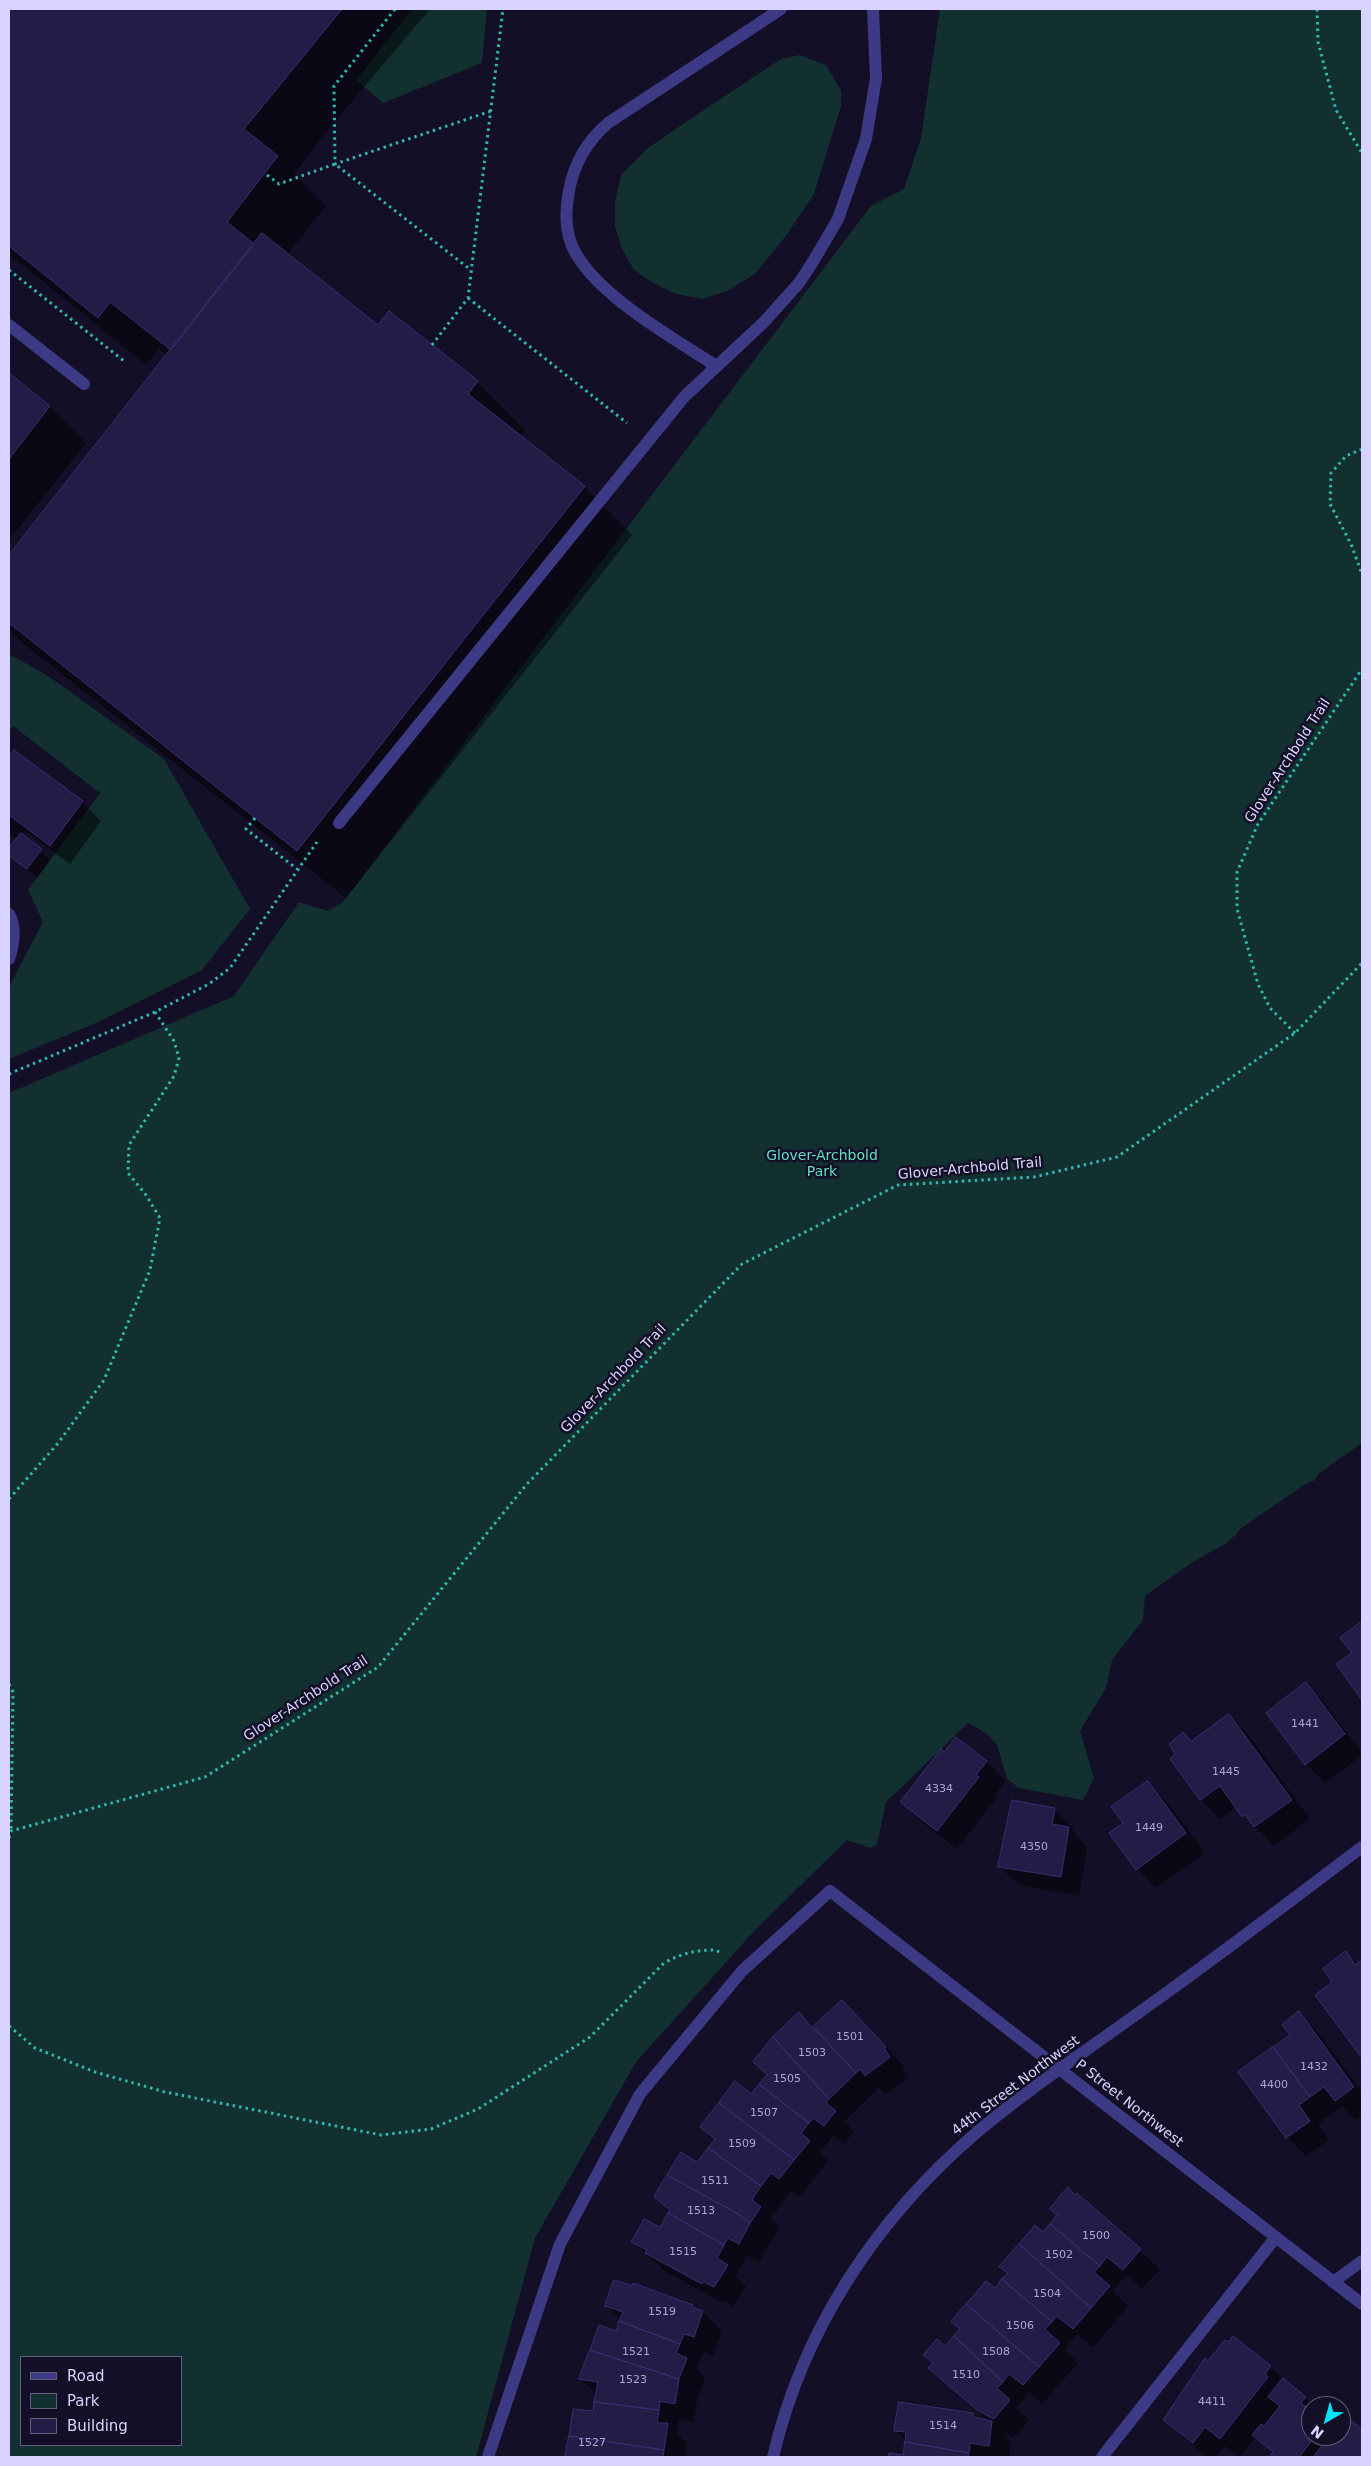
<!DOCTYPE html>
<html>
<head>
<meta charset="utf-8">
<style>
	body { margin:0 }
	#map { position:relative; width:1371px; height:2466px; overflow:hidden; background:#130f26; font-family:"DejaVu Sans",sans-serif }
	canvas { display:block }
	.frame { position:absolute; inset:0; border:10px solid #d9d4ff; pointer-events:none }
	.legend { position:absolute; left:20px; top:2356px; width:162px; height:90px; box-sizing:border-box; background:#130f26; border:1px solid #625e7d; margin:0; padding:6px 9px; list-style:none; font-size:15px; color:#d9d4ff }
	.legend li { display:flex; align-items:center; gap:10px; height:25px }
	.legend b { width:25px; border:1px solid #625e7d }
	.north { position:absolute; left:1301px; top:2396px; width:50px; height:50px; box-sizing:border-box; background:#130f26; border:1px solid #625e7d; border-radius:50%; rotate:218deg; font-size:14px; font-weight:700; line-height:20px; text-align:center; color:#d9d4ff }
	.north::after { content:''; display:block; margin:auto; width:18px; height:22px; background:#00e5ff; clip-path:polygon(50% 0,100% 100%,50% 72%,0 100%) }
</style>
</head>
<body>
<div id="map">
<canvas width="1371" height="2466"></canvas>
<div class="frame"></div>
<ul class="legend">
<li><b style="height:6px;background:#3d3a85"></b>Road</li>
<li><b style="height:14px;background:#12302f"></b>Park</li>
<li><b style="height:14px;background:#241b47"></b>Building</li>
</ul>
<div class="north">N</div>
</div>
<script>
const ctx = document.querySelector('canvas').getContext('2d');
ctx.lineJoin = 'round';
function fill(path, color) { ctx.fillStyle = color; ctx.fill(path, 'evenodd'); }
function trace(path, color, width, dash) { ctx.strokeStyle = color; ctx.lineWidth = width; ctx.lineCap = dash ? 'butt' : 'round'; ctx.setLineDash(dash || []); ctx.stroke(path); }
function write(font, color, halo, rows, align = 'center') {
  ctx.font = font + ' "DejaVu Sans",sans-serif'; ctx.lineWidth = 5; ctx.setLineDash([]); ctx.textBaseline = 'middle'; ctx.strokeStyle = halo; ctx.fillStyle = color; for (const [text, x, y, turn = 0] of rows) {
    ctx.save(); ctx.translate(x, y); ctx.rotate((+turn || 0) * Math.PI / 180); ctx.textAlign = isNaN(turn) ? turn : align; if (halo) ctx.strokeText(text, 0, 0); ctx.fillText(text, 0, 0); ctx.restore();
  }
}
fill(new Path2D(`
	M412 9H487L482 63 383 103 356 80Z
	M940 9H1362V1443L1318 1474 1315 1480 1304 1485 1240 1529C1229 1546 1212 1550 1196 1560 1179 1571 1162 1584 1145 1596L1143 1620 1112 1660 1106 1688 1080 1731 1094 1778 1083 1800 1019 1788 1007 1779 997 1745 986 1733 968 1723 886 1802 877 1845 870 1848 847 1840 757 1928 636 2062 535 2238 476 2457H9V1093L234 996 299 902 328 911 343 902 871 206 904 189 921 138ZM21 2357H181V2445H21Z
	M800 55 826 65 841 91V106L814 194 785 237 755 274 729 290 703 299 676 294 653 283 634 270 621 247 615 226V201L621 175 648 148 699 113 781 59Z
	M9 654 48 676 164 759 250 909 202 970 96 1023 9 1059V987L43 922 28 890 100 793 13 726 9 731Z`), '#12302f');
fill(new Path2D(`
	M9 9H430L327 131 294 174 326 206 287 255 378 327 389 313 477 382 525 430 520 437 584 487 632 535 346 898 25 645 9 629V557L168 356 159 349 146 365 9 254Z
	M9 375 50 407 86 443 9 540Z
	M15 752 82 802 101 821 70 864 24 830 21 835 50 860 37 878 9 855V850L17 839 9 833V760Z
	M1360 1625 1362 1628V1698L1338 1665 1354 1653Z
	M1306 1684 1325 1703 1362 1753V1755L1325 1783 1306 1764Z
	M1229 1715 1248 1734 1310 1819 1274 1846 1236 1807 1220 1819 1201 1800 1171 1759Z
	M956 1739 987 1762 1006 1781 995 1795 997 1797 957 1849 921 1821 902 1802Z
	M1148 1783 1167 1802 1205 1853 1156 1888 1137 1869 1125 1823Z
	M1054 1809 1073 1828V1832L1087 1847 1079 1896 1019 1885 999 1866Z
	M1345 1953 1358 1965 1362 1962V2055L1317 1995 1334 1982Z
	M842 2001 904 2066 902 2067 909 2077 885 2094 879 2088 848 2118 845 2121 854 2131 844 2144 833 2136 820 2152 828 2161 799 2197 791 2191 771 2218 780 2227 758 2263 747 2256 736 2276 746 2286 733 2306 724 2300 722 2302 666 2272 633 2242 661 2229 670 2212 655 2197 697 2164 715 2141 701 2127 751 2095 768 2075 799 2014 813 2028Z
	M1299 2013 1318 2032 1362 2092V2114L1355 2120 1342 2107 1318 2124 1329 2140 1306 2156 1287 2137 1292 2035Z
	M1077 2195 1160 2269 1142 2289 1126 2275 1113 2291 1128 2306 1093 2348 1077 2334 1064 2349 1078 2363 1042 2404 1029 2392 1016 2408 1029 2420 1014 2438 1002 2432 1011 2441 1009 2457H890V2455L904 2456 906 2441 895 2430 973 2414 978 2419 988 2421 929 2368 1009 2274 1001 2266 1043 2233Z
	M607 2306H693L703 2312 722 2331 713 2356 703 2352 697 2369 705 2378 697 2401 694 2422 679 2420 677 2434 687 2443 684 2457H566L574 2410 594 2413 597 2395 580 2378 617 2333 621 2320Z
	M1209 2363 1270 2367 1314 2406H1311V2436H1341V2423L1345 2418 1362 2431V2457H1271L1273 2454 1256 2437 1240 2457 1225 2446 1216 2457H1207L1165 2420Z`), '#0007');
const building = new Path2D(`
	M9 9H342L244 129 278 156 227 222 254 244 171 350 110 302 98 318 9 246Z
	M262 233 378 325 389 311 472 376 478 381 468 394 585 486 297 851 9 623V555Z
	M9 373 50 406 9 459Z
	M14 750 83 801 50 846 9 815V758Z
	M21 833 42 849 27 869 9 856V848Z
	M1360 1623 1362 1627V1700L1336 1664 1352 1653 1340 1638Z
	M1306 1682 1345 1734 1305 1765 1266 1713Z
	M1229 1714 1292 1800 1254 1827 1245 1815 1242 1817 1220 1786 1200 1800 1170 1759 1175 1754 1169 1744 1183 1732 1191 1741Z
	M956 1737 987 1761 976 1775 979 1777 937 1831 900 1802 941 1749 944 1752Z
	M1148 1781 1186 1833 1136 1870 1109 1833 1123 1823 1111 1807Z
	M1012 1800 1055 1808 1052 1824 1069 1827 1061 1877 998 1867Z
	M1346 1951 1355 1965 1362 1960V2058L1315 1995 1332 1982 1323 1969Z
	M842 2000 886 2047 884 2048 890 2057 865 2076 860 2069 856 2073 813 2027Z
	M1299 2011 1354 2087 1335 2101 1324 2087 1310 2097 1273 2047 1290 2035 1282 2025Z
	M799 2012 812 2028 813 2027 856 2073 829 2099 773 2037Z
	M773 2037 829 2099 826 2103 836 2111 824 2126 813 2118 809 2123 759 2084 767 2075 753 2062Z
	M1273 2047 1310 2097 1299 2105 1310 2121 1286 2138 1238 2072Z
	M735 2081 751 2094 759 2084 809 2123 801 2133 810 2141 794 2160 719 2103Z
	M719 2103 794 2160 779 2179 771 2173 761 2186 708 2148 715 2139 700 2127Z
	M708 2148 761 2186 752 2200 761 2207 750 2223 740 2215 667 2175 681 2152 697 2162Z
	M667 2175 740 2215 750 2223 739 2244 728 2238 724 2245 668 2213 670 2210 654 2197Z
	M1068 2187 1075 2195 1077 2193 1141 2249 1123 2270 1107 2257 1100 2266 1050 2224 1057 2215 1050 2209Z
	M668 2213 724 2245 717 2258 728 2265 714 2287 704 2282 702 2284 645 2253 647 2250 631 2242 644 2219 660 2227Z
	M1050 2224 1100 2266 1094 2272 1110 2286 1091 2308 1019 2244 1035 2225 1043 2232Z
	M1019 2244 1091 2308 1073 2329 1057 2316 1052 2322 1002 2279 1008 2273 999 2267Z
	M1002 2279 1052 2322 1045 2329 1060 2343 1039 2367 966 2304 986 2281 995 2288Z
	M614 2280 633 2286V2283L693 2305 692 2307 703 2311 694 2337 684 2334 680 2344 619 2321 623 2312 605 2306Z
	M966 2304 1039 2367 1023 2385 1009 2374 1003 2382 954 2336 960 2329 951 2322Z
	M619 2321 680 2344 676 2353 687 2358 679 2379 590 2350 599 2325 616 2331Z
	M954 2336 1003 2382 997 2388 1010 2400 994 2419 977 2410 928 2368 933 2363 923 2355 937 2339 945 2346Z
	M1233 2336 1271 2366 1265 2374 1268 2377 1220 2439 1205 2427 1193 2443 1163 2420 1205 2358 1208 2361 1225 2340 1228 2342Z
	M590 2350 679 2379 675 2404 660 2401 659 2410 594 2402 598 2382 579 2379Z
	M1283 2378 1306 2397 1301 2403 1311 2411V2427L1304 2436 1311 2442 1299 2457H1269L1273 2452 1252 2435 1261 2424 1264 2426 1280 2406 1268 2397Z
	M594 2402 659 2410 657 2423H668L664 2450 569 2436 573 2409 593 2411Z
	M899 2402 973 2413V2417L992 2421 989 2446 970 2443 969 2453 905 2442 906 2432 894 2431Z
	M1345 2416 1362 2429V2457H1313L1330 2436H1341V2421Z
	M569 2436 664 2450 663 2457H565Z
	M905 2442 969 2453 968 2457H888L889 2453 903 2455Z`);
fill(building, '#241b47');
trace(building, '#3b2d73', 1);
trace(new Path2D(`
	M395 9 334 86 335 164 491 111
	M1317 9 1318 42 1336 110 1362 153
	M267 175 279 184 335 164 471 270
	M9 270 124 361
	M468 298 627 423
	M432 345 468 298 503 9
	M1362 449 1346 456 1331 473 1330 504 1351 544 1362 574
	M255 818 246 829 297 869
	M1295 1033 1270 1008 1258 984 1237 909V872L1258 824 1362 669
	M9 1074 155 1012
	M9 1499 59 1442 104 1380 150 1270 160 1218 146 1195 128 1173 129 1145 174 1076 179 1058 174 1041 155 1012 209 984 230 968 317 842
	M9 1684 13 1692 11 1831
	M9 1838 11 1831 205 1777 378 1667 527 1484 742 1264 898 1185 1034 1177 1117 1157 1295 1033 1362 963
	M9 2026 35 2048 95 2072 165 2092 381 2135 431 2129 478 2109 590 2037 664 1963C682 1953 696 1950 716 1950L719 1952`), '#2fb8b0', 3, [2.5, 4]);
trace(new Path2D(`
	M9 325 84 384
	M716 366C674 338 582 288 569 237 565 222 566 206 569 191 574 163 587 141 608 123L781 9
	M339 823 684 397 764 322 799 283 814 260 838 219 866 139 876 78 873 9
	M9 914C17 928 14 944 9 959
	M1333 2282 1362 2261
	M488 2457 560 2244 640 2094 742 1971 830 1891 1362 2304
	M773 2457C803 2329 876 2219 976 2133 1028 2089 1086 2051 1141 2011 1216 1958 1289 1902 1362 1847
	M1102 2457 1276 2237`), '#3d3a85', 12);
write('11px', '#aca6d1', null, [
	["1441",1305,1724],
	["1445",1226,1772],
	["4334",939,1789],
	["1449",1149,1828],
	["4350",1034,1847],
	["1501",850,2037],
	["1503",812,2053],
	["1432",1314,2067],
	["1505",787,2079],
	["4400",1274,2085],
	["1507",764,2113],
	["1509",742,2144],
	["1511",715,2181],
	["1513",701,2211],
	["1500",1096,2236],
	["1515",683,2252],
	["1502",1059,2255],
	["1504",1047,2294],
	["1519",662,2312],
	["1506",1020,2326],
	["1521",636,2352],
	["1508",996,2352],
	["1510",966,2375],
	["1523",633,2380],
	["4411",1212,2402],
	["1514",943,2426],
	["1527",592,2443]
]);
write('14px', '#d9d4ff', '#130f26', [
	["Glover-Archbold Trail",1288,761,-57],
	["Glover-Archbold Trail",970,1169,-5],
	["Glover-Archbold Trail",614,1379,-46],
	["Glover-Archbold Trail",306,1699,-33],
	["44th Street Northwest",1016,2086,-37],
	["P Street Northwest",1129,2104,38]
]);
write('14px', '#5fe0c0', '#130f26', [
	["Glover-Archbold",822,1156],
	["Park",822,1172]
]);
</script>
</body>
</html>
